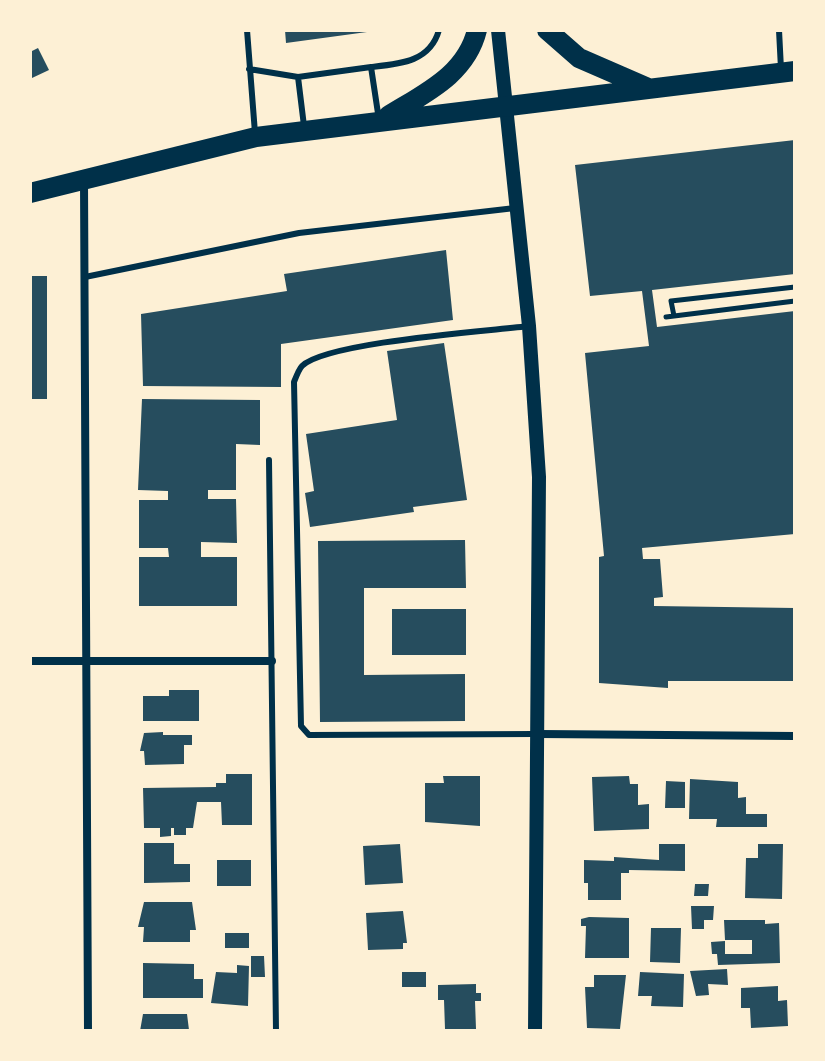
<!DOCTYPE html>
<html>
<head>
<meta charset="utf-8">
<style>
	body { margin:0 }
	#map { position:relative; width:825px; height:1061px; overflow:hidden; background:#fdf0d5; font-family:"IBM Plex Sans",sans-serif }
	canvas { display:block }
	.frame { position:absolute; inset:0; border:32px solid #fdf0d5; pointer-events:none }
</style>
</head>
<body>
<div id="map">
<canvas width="825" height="1061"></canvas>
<div class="frame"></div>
</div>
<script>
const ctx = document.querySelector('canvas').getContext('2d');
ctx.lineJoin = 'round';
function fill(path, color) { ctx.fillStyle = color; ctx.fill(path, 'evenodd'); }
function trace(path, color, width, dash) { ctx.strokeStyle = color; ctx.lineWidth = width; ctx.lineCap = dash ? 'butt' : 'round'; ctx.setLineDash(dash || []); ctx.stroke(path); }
fill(new Path2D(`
	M285 30H367V32L286 43Z
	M38 48 49 70 32 78 30 52Z
	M795 140V274L652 290 657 327 795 311V534L642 548 643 559H660L663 597 654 598V606L795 608V681H668V688L599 683V557L604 556 585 353 649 346 642 291 590 296 575 165Z
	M446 250 453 320 281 344V387L143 386 141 314 287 291 284 274Z
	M30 276H47V399H30Z
	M444 343 467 500 413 507 414 512 310 527 305 493 314 491 306 434 397 420 387 351Z
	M142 399 260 400V445L236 444V490H208V499H236L237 543 201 542V557H237V606H139V557H169L168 548H139V500H168V491L138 490Z
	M465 540 466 588H364V675L465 674V721L320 722 318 541Z
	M392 609H466V655H392Z
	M169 690H199V721H143V696H169Z
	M163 732V735H192V745H184V764L145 765 144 751H140L144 733Z
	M226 774H252V825H222L221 802H197L193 828H186V835H174V828H171V836L160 837V828H144L143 788 216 787V783H226Z
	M443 776H480V826L425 822V783H444Z
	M629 776 630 784H638V805L649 804V829L594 831 592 777Z
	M690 779 738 782V798L746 797V814H767V827H716L717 819H689Z
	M666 781 685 782V808H665Z
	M144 843H174V864H190V882L144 883Z
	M400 844 403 883 365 885 363 846Z
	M659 844H685V871L629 870V873H621V900H588V883H584V860L614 861V857L659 860Z
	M758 844H783L782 899 745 898 746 858H758Z
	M217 860H251V886H217Z
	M695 884H709L708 896H694Z
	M144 902H192L196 930H190V942H143L144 927H138Z
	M691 906H714L713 920H704V929H692Z
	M403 911 407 943H403V949L368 950 366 913Z
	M589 917 629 918V958H585L586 926H581V919Z
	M724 920H765V924L779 923 780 963 718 965 717 954H712L711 942 725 941V954H752V940H725Z
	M651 928H681L680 963 650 962Z
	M225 933H249V948H225Z
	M251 956H264L265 977H251Z
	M143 963 194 964V979H203V998H143Z
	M237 965 249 966 248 1006 211 1003 216 972 237 973Z
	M727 969 728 985 708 984 709 995 696 996 690 971Z
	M402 972H426V987H402Z
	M640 972 684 974 683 1007 651 1006 652 996H638Z
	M594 975H626L620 1029 587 1028 585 987H594Z
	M476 984V993H481V1001H475L476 1029H445L444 1000H438V985Z
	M778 986V1001L787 1000 788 1026 751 1028 750 1008H741V988Z
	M143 1014H187L189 1030 140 1031Z`), '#264d5e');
trace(new Path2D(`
	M674 316 671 301 795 287
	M666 317 795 301`), '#003049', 5);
trace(new Path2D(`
	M247 30 255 133
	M779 30 781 69
	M371 67C400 64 430 62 439 30
	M249 69 298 77
	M304 126 298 77 371 67 379 120
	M85 277 299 233 515 208
	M529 326C489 331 326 342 302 366 299 369 296 377 294 382L301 726 309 735 535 734
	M269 460 276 1031`), '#003049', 6);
trace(new Path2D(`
	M84 181 88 1031
	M30 661H272
	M539 734 795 736`), '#003049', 8);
trace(new Path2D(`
	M498 30 529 326 539 477 535 1031`), '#003049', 14);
trace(new Path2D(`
	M547 30 579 58 648 88
	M388 116C425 93 466 75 477 30
	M30 193 256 137 795 71`), '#003049', 20);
</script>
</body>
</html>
